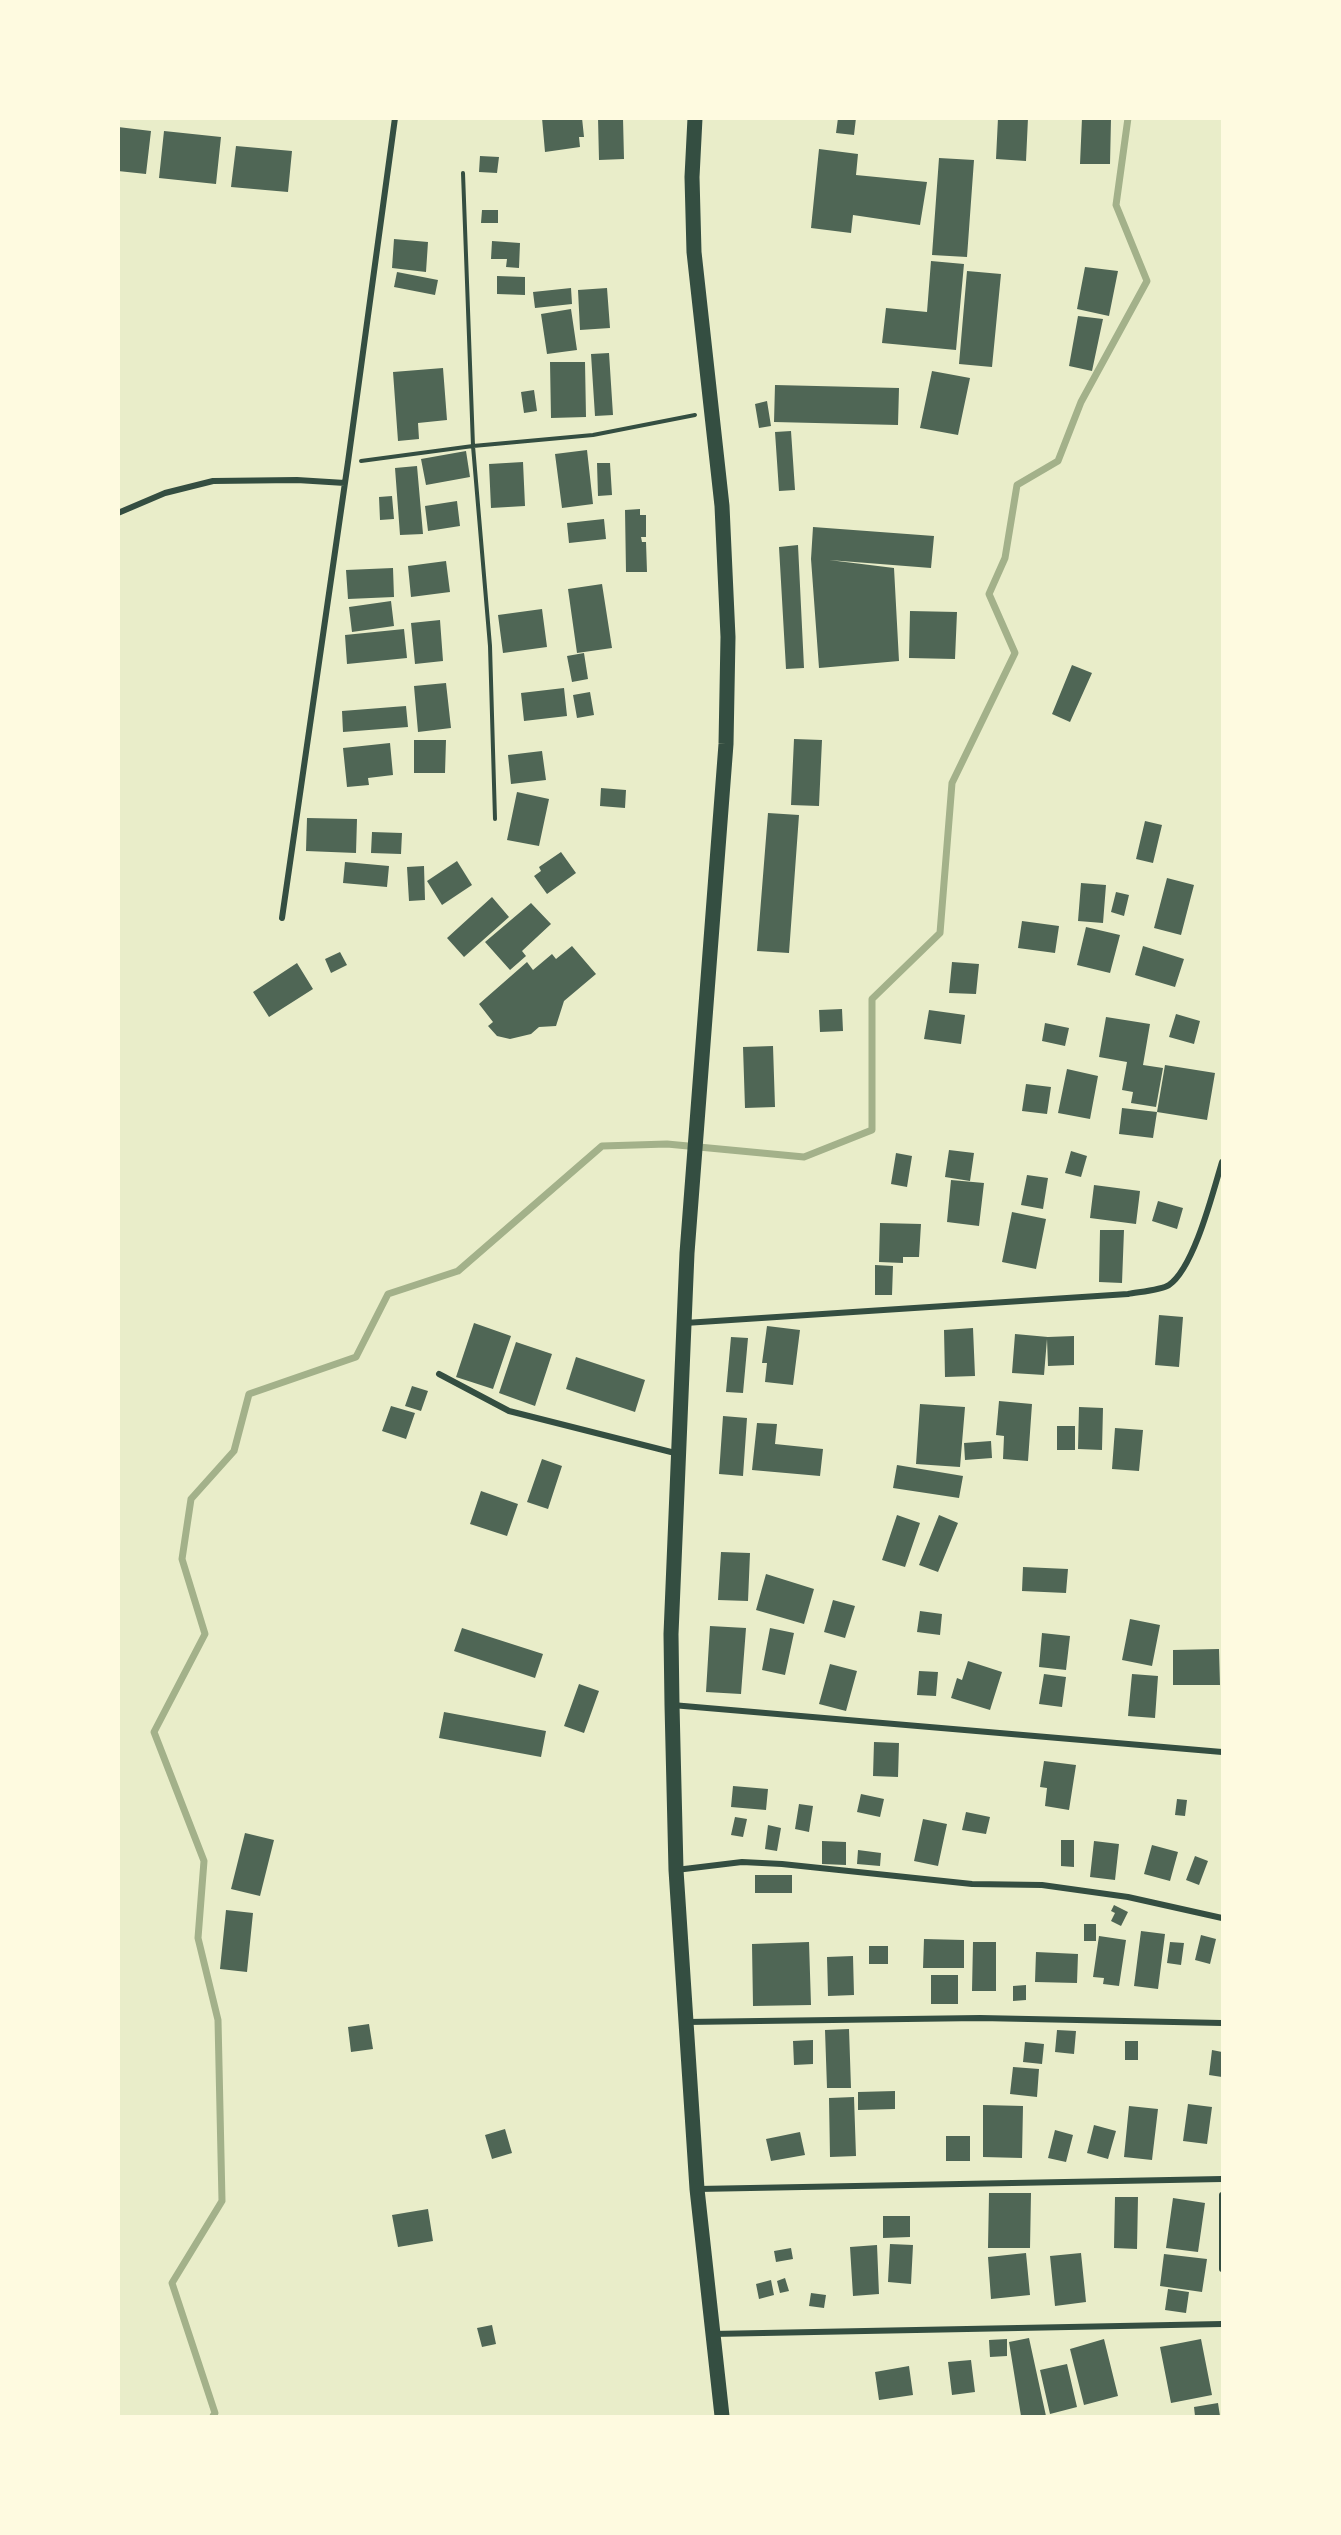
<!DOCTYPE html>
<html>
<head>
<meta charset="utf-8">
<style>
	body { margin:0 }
	#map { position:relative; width:1341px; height:2535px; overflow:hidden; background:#e9edc9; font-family:Rubik,sans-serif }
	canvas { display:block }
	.frame { position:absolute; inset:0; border:120px solid #fefae0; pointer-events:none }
</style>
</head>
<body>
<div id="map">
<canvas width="1341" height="2535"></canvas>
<div class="frame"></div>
</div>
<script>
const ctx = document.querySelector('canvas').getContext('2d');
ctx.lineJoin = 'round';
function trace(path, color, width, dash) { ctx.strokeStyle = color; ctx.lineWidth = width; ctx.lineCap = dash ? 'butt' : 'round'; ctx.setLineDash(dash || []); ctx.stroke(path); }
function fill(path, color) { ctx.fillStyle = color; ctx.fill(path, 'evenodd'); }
trace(new Path2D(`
	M213 2416 215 2413 172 2283 222 2201 218 2020 198 1938 204 1861 154 1732 205 1634 182 1559 191 1499 234 1451 249 1394 356 1357 388 1294 458 1271 602 1146 667 1144 804 1157 872 1130V999L940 933 952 783 1015 653 989 594 1005 558 1017 485 1058 461 1081 402 1147 281 1116 205 1128 118`), '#a3b18a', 7);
fill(new Path2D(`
	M542 118H582L584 137H579L580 147 545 152Z
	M598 118H623L624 159 599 160Z
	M838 118H856L854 135 836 133Z
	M998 118H1028L1026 161 996 159Z
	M1082 118 1111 119 1110 164H1080Z
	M118 127 151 131 146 174 118 171Z
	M164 131 221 137 216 184 159 178Z
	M236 146 292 151 288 192 231 187Z
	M819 149 858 154 856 175 927 182 920 225 853 215 851 233 811 228Z
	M480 156 499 157 497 173 479 172Z
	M939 158 974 160 967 257 932 255Z
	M482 210H498V223H481Z
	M394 239 428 242 426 272 392 268Z
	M492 241 520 243 519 268 506 267 507 259H491Z
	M931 261 964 264 956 350 882 343 886 308 927 312Z
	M1085 267 1118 271 1109 316 1077 309Z
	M967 271 1001 274 992 367 959 364Z
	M397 272 438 280 435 295 394 287Z
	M497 276 525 277V295L497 294Z
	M571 288 572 304 535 308 533 292Z
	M607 288 610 328 580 330 578 290Z
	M571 309 577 350 547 354 541 314Z
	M1078 316 1103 319 1092 371 1069 366Z
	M609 353 613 415 595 416 591 354Z
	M550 362H585L586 417 551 418Z
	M443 368 447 420 418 423 419 439 398 441 393 372Z
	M932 371 970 378 958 435 920 428Z
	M775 385 899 388 898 425 774 422Z
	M534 390 537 411 524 413 521 392Z
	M767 401 771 426 759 428 755 404Z
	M791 431 795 490 779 491 775 432Z
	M587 450 593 504 562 508 555 454Z
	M466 451 470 477 426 485 421 459Z
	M523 462 525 506 491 508 489 464Z
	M597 463H610L612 495 598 496Z
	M417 466 423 534 400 535 395 468Z
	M392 496 394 519 380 520 379 497Z
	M457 501 460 526 428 531 425 506Z
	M640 509V515H646V537H641L642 542H646L647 572H626L625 510Z
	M604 519 606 539 569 543 567 523Z
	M813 527 934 536 931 568 829 560 894 568 899 661 819 668 811 559Z
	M798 545 804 668 786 669 779 547Z
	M446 561 450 592 411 597 408 566Z
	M393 568 394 597 348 599 346 570Z
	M602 584 612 648 577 653 568 589Z
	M391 601 394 626 352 632 349 607Z
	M542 609 547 647 503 653 498 615Z
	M910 611 957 612 955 659 909 658Z
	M440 620 443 661 415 664 411 623Z
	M404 629 407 658 347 664 345 635Z
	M584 653 588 679 572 682 567 656Z
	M1072 665 1092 673 1070 722 1052 714Z
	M446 683 451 728 418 732 414 686Z
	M564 688 567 716 524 721 521 693Z
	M590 692 594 715 577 718 573 695Z
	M406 706 408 727 343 732 342 711Z
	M794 739 822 740 819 806 791 805Z
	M414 740H446L445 773H414Z
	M390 743 393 775 368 778 369 785 347 787 343 748Z
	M542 751 546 780 511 784 508 755Z
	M601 788 626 790 625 808 600 806Z
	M517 792 549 799 539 846 507 840Z
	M768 813 799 815 789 953 757 951Z
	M307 818 357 819 356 853 306 851Z
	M1145 821 1162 825 1153 863 1136 859Z
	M372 832 402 833 401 854 371 853Z
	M561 852 576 873 547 894 534 876 541 871 539 867Z
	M457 861 472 885 442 905 427 881Z
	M345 862 389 866 387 887 343 883Z
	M424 866 425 900 409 901 407 867Z
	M1167 878 1194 885 1181 935 1154 928Z
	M1081 883 1106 885 1103 923 1078 921Z
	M1116 892 1129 895 1124 916 1111 912Z
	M492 897 509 917 464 957 447 938Z
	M531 903 551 924 522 951 526 956 510 970 485 942Z
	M1022 921 1059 926 1055 953 1018 948Z
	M1086 927 1120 935 1110 973 1077 965Z
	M572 946 596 974 564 1001 556 1026 539 1027 531 1034 510 1039 497 1036 488 1026 493 1022 479 1004 527 962 533 970 552 954 556 959Z
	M1143 946 1184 959 1175 987 1135 975Z
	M340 952 347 965 331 973 325 959Z
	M952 962 979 964 976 994 949 993Z
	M297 963 313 989 269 1017 253 992Z
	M842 1009 843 1031 820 1032 819 1010Z
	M929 1010 965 1015 961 1044 924 1039Z
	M1176 1014 1200 1021 1194 1044 1169 1037Z
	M1106 1017 1150 1024 1143 1065 1163 1068 1156 1107 1131 1103 1133 1092 1122 1090 1127 1062 1099 1057Z
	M1045 1023 1069 1028 1065 1046 1042 1041Z
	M773 1046 775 1107 745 1108 743 1047Z
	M1165 1065 1215 1073 1207 1120 1157 1112Z
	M1067 1069 1098 1076 1090 1119 1058 1113Z
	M1026 1084 1051 1087 1047 1114 1022 1111Z
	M1122 1108 1157 1112 1153 1138 1119 1134Z
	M949 1150 974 1153 970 1181 945 1177Z
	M1071 1151 1087 1156 1081 1177 1065 1173Z
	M896 1153 912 1156 907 1187 891 1184Z
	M1027 1175 1048 1178 1043 1209 1021 1205Z
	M951 1180 984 1183 979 1226 947 1222Z
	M1094 1185 1140 1191 1136 1224 1090 1218Z
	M1158 1201 1183 1208 1177 1229 1152 1221Z
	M1012 1212 1046 1219 1036 1269 1002 1262Z
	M880 1223 921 1224 919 1257H903V1263L879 1262Z
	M1100 1230H1124L1122 1283 1099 1282Z
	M875 1265 893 1266 892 1295H875Z
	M1159 1315 1183 1317 1179 1367 1155 1365Z
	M474 1323 511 1336 493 1389 456 1377Z
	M767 1326 800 1330 793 1385 765 1382 767 1363H762Z
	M973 1328 975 1376 945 1377 944 1330Z
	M1015 1334 1048 1337 1074 1336V1365L1048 1366 1047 1339 1044 1375 1012 1373Z
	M731 1337 748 1338 743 1393 726 1392Z
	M516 1342 552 1354 535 1406 499 1393Z
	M576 1357 645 1380 635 1412 566 1389Z
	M412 1386 428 1391 421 1411 405 1406Z
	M999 1401 1032 1404 1028 1461 1003 1459 1004 1436 996 1435Z
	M920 1404 965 1407 960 1467 916 1464Z
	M391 1406 415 1413 406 1439 382 1431Z
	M1079 1407 1103 1408 1102 1450 1078 1449Z
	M723 1416 747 1418 743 1476 719 1474Z
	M757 1423 777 1424 775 1444 823 1449 820 1476 752 1470Z
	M1057 1426H1075V1450H1057Z
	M1115 1428 1143 1430 1139 1471 1112 1469Z
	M991 1441 992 1458 965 1460 964 1443Z
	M542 1459 562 1466 548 1509 527 1502Z
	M897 1465 963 1476 959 1498 893 1488Z
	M481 1491 518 1504 507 1536 470 1524Z
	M897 1515 920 1523 905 1567 882 1560Z
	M939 1515 958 1523 938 1572 919 1565Z
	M721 1552 750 1553 748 1601 718 1600Z
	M1023 1567 1068 1569 1066 1593 1022 1591Z
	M766 1574 814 1589 804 1624 756 1610Z
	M833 1600 855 1606 845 1638 824 1632Z
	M920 1611 942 1614 940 1635 917 1632Z
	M1130 1619 1160 1625 1152 1666 1122 1660Z
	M710 1626 746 1628 741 1694 706 1692Z
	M462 1628 543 1654 535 1678 454 1651Z
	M770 1628 794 1633 785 1675 762 1670Z
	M1042 1633 1070 1636 1066 1670 1039 1667Z
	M1219 1649 1220 1685H1173V1650Z
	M968 1661 1002 1672 990 1710 951 1698 957 1678 962 1680Z
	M830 1664 857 1671 846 1711 819 1704Z
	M919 1671 938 1672 936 1696 917 1695Z
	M1044 1674 1066 1677 1062 1707 1039 1704Z
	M1132 1674 1158 1676 1155 1718 1128 1716Z
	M579 1684 599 1691 584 1733 564 1726Z
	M444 1712 546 1731 541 1757 439 1738Z
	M874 1742 899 1743 898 1777 873 1776Z
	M1044 1761 1076 1765 1069 1810 1045 1806 1047 1788 1040 1787Z
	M733 1786 768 1789 766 1810 731 1807Z
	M861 1794 884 1799 880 1817 857 1812Z
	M1177 1799 1187 1800 1185 1816 1175 1815Z
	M799 1804 813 1806 809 1832 795 1829Z
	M966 1812 990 1817 986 1834 962 1830Z
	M735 1817 747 1819 743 1837 731 1835Z
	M923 1819 947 1824 938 1866 914 1861Z
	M768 1825 781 1828 777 1851 765 1849Z
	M245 1833 274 1840 260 1896 231 1889Z
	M1061 1840H1074V1867L1061 1866Z
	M822 1841 846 1842V1865L822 1864Z
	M1094 1841 1119 1844 1115 1880 1090 1877Z
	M1152 1845 1178 1852 1170 1881 1144 1874Z
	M858 1850 881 1853 880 1866 857 1864Z
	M1195 1856 1208 1861 1199 1885 1186 1880Z
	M755 1875H792V1893H755Z
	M1114 1905 1128 1912 1121 1926 1111 1921 1115 1913 1111 1911Z
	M226 1910 253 1913 247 1972 220 1969Z
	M1084 1924H1096V1941H1084Z
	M1141 1931 1165 1934 1158 1989 1134 1986Z
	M1201 1935 1216 1939 1210 1964 1195 1960Z
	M1099 1936 1126 1940 1119 1986 1103 1984 1104 1978 1093 1977Z
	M924 1939 964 1940V1968H923Z
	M809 1942 811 2005 753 2006 752 1944Z
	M973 1942H996V1991H972Z
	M1170 1942 1184 1943 1181 1965 1167 1963Z
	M869 1946H888V1964H869Z
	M1036 1952 1078 1954 1077 1983 1035 1982Z
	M853 1956 854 1995 828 1996 827 1957Z
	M931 1975H958V2004H931Z
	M1026 1985V2000L1013 2001V1986Z
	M369 2024 373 2049 351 2052 348 2027Z
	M849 2029 851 2088H827L825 2030Z
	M1057 2030 1076 2031 1074 2054 1055 2052Z
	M813 2040V2064L794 2065 793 2041Z
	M1125 2041H1138V2060H1125Z
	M1025 2042 1044 2044 1042 2064 1023 2062Z
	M1212 2050 1222 2052V2077L1209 2075Z
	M1013 2067 1039 2069 1037 2097 1010 2094Z
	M895 2091V2109L858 2110V2092Z
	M854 2097 856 2156 830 2157 829 2098Z
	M1188 2104 1212 2107 1207 2144 1183 2141Z
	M983 2105 1023 2106 1022 2158 983 2157Z
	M1129 2106 1158 2109 1152 2160 1124 2157Z
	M1094 2125 1116 2131 1108 2159 1087 2153Z
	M505 2129 512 2153 492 2159 485 2135Z
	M1055 2130 1073 2135 1066 2162 1048 2158Z
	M800 2132 805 2155 771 2161 766 2139Z
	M946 2136H970V2161H946Z
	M989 2193H1031L1030 2248H988Z
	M1115 2197H1138L1137 2249 1114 2248Z
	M1173 2198 1205 2203 1198 2252 1166 2248Z
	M428 2209 433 2241 398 2247 392 2215Z
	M883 2216H910V2237L883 2238Z
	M890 2244 913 2245 911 2284 888 2282Z
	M877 2245 879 2294 853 2296 850 2247Z
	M791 2248 793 2259 776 2262 774 2251Z
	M1026 2253 1030 2295 991 2299 988 2257Z
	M1081 2253 1086 2302 1055 2306 1050 2256Z
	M1164 2254 1207 2259 1202 2292 1160 2286Z
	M785 2278 789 2291 780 2293 777 2281Z
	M771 2280 774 2295 759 2299 756 2284Z
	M1168 2289 1189 2292 1186 2313 1165 2310Z
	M811 2293 826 2295 824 2308 809 2306Z
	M492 2325 496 2344 482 2347 477 2328Z
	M1029 2338 1046 2416H1021L1009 2342Z
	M1007 2339V2356L990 2357 989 2340Z
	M1104 2339 1118 2396 1084 2405 1070 2349Z
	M1201 2339 1212 2395 1171 2403 1160 2347Z
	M971 2360 975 2392 952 2395 948 2362Z
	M1067 2364 1077 2407 1050 2414 1040 2370Z
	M909 2366 913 2395 879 2400 875 2372Z
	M1218 2403 1220 2416H1195L1194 2407Z`), '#4f6655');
trace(new Path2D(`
	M463 173 473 446 490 646 495 819
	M361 461 473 446 593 435 695 415`), '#344e41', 4);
trace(new Path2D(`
	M118 513 165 493 213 481 297 480 345 483
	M282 918 348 462 395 118
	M685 1323 1128 1294C1138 1292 1162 1290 1169 1285 1194 1268 1213 1192 1222 1162
	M439 1374 509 1411 679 1454
	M672 1705 1222 1752
	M676 1870 742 1862 782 1864 972 1884 1042 1885 1128 1897 1222 1918
	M686 2022 980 2018 1222 2023
	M698 2189 1222 2179
	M1222 2195V2269
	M712 2334 1222 2324`), '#344e41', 6);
trace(new Path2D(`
	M695 118 692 177 694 252 722 506 728 637 726 744 687 1253 671 1634 672 1705 676 1870 697 2189 722 2416`), '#344e41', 15);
</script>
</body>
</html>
